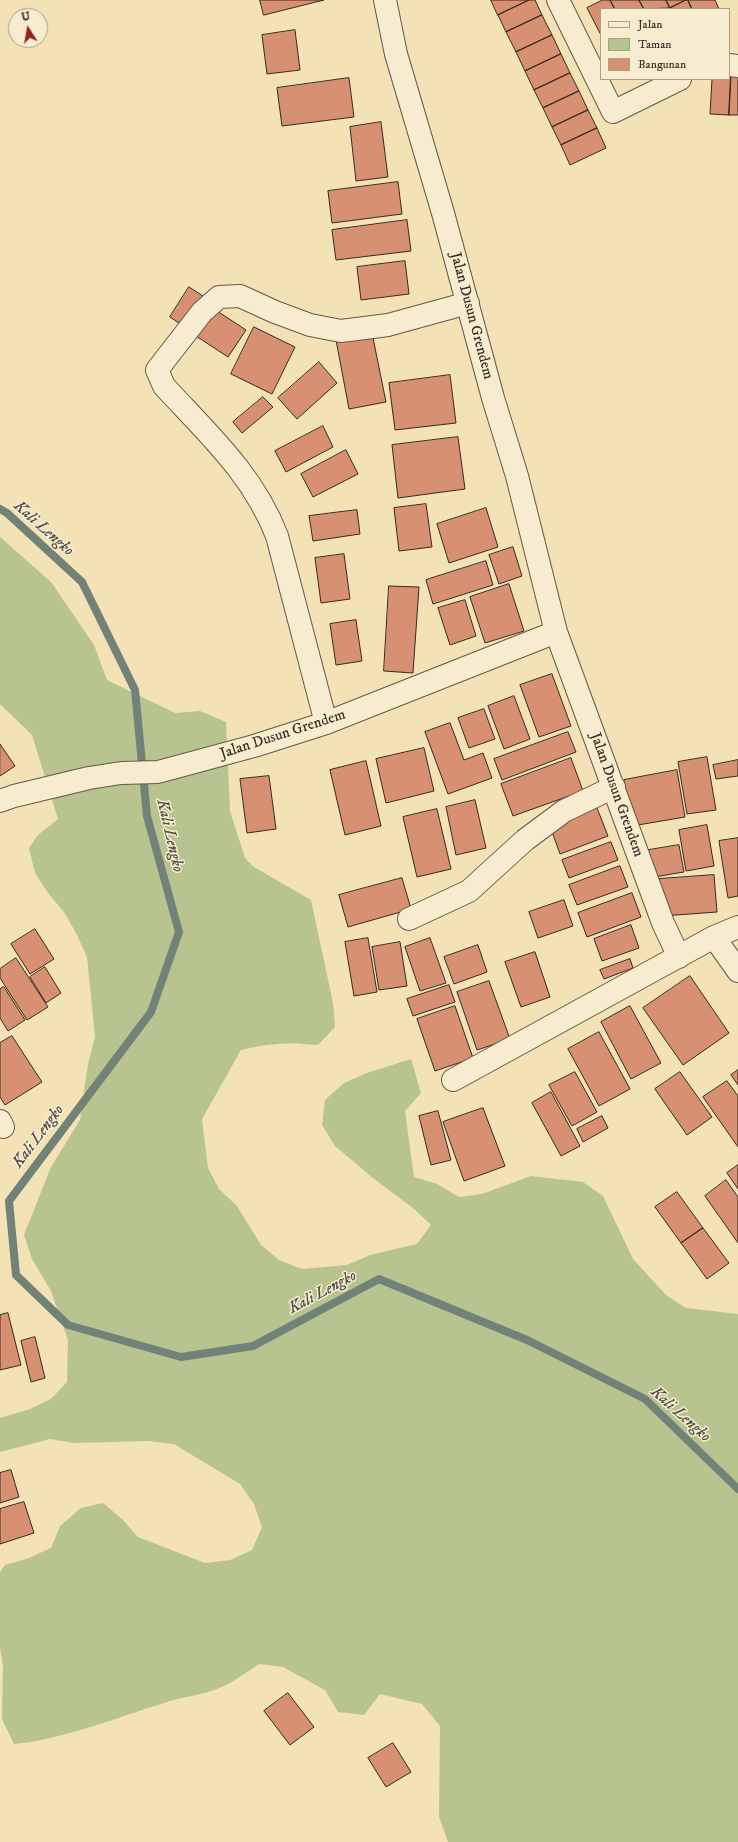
<!DOCTYPE html>
<html>
<head>
<meta charset="utf-8">
<style>
	body { margin:0 }
	#map { position:relative; width:738px; height:1842px; overflow:hidden; background:#f2e2b5; font-family:"IM FELL DW Pica",serif }
	canvas { display:block }
	.legend { position:absolute; left:600px; top:8px; width:130px; height:72px; box-sizing:border-box; background:#f7eccf; border:1px solid #ab9e8a; margin:0; padding:5px 7px; list-style:none; font-size:12px; color:#382923 }
	.legend li { display:flex; align-items:center; gap:8px; height:20px }
	.legend b { width:20px; border:1px solid #ab9e8a }
	.north { position:absolute; left:8px; top:8px; width:40px; height:40px; box-sizing:border-box; background:#f7eccf; border:1px solid #ab9e8a; border-radius:50%; rotate:349deg; font-size:11px; font-weight:700; line-height:16px; text-align:center; color:#382923 }
	.north::after { content:''; display:block; margin:auto; width:14px; height:18px; background:#8f2418; clip-path:polygon(50% 0,100% 100%,50% 72%,0 100%) }
</style>
</head>
<body>
<div id="map">
<canvas width="738" height="1842"></canvas>
<ul class="legend">
<li><b style="height:5px;background:#f7eccf"></b>Jalan</li>
<li><b style="height:11px;background:#b7c490"></b>Taman</li>
<li><b style="height:11px;background:#d79071"></b>Bangunan</li>
</ul>
<div class="north">U</div>
</div>
<script>
const ctx = document.querySelector('canvas').getContext('2d');
ctx.lineJoin = 'round';
function fill(path, color) { ctx.fillStyle = color; ctx.fill(path, 'evenodd'); }
function trace(path, color, width, dash) { ctx.strokeStyle = color; ctx.lineWidth = width; ctx.lineCap = dash ? 'butt' : 'round'; ctx.setLineDash(dash || []); ctx.stroke(path); }
function write(font, color, halo, rows, align = 'center') {
  ctx.font = font + ' "IM FELL DW Pica",serif'; ctx.lineWidth = 3; ctx.setLineDash([]); ctx.textBaseline = 'middle'; ctx.strokeStyle = halo; ctx.fillStyle = color; for (const [text, x, y, turn = 0] of rows) {
    ctx.save(); ctx.translate(x, y); ctx.rotate((+turn || 0) * Math.PI / 180); ctx.textAlign = isNaN(turn) ? turn : align; if (halo) ctx.strokeText(text, 0, 0); ctx.fillText(text, 0, 0); ctx.restore();
  }
}
fill(new Path2D(`
	M0 537 51 582 94 645 107 680 175 713 200 711 226 722 230 811 245 858 254 867 311 900 333 1003 335 1027 318 1045C290 1042 268 1043 241 1050L202 1119 208 1168 219 1189 237 1206 261 1245 279 1260 302 1269 347 1265 370 1255 417 1244 431 1225 413 1208 373 1178 335 1146 322 1125 325 1100 344 1083 367 1073 411 1059 421 1093 405 1111 414 1177 437 1184 459 1197 482 1194 531 1176 583 1182 603 1196 633 1259 666 1295 686 1308 738 1314V1842H448L439 1817 440 1726 422 1704 380 1694 364 1715 338 1712 325 1690 283 1667 259 1664C245 1673 230 1685 214 1690 198 1696 180 1697 164 1703 115 1718 65 1739 14 1744L2 1719 3 1667 0 1647V1572L5 1565 29 1558 51 1548 60 1526 81 1508 103 1503 122 1519 138 1537 205 1563 230 1560 252 1550 262 1527 254 1504 240 1484 174 1444 148 1441 74 1443 50 1439 0 1452V1418L30 1409 51 1399 67 1382 68 1340 51 1291 32 1259 24 1235 51 1167 80 1120 88 1064 95 1037 87 957 76 933 64 912 48 893 35 873 29 848 38 835 58 819 32 735 0 704Z`), '#b7c490');
trace(new Path2D(`
	M0 509 7 513 82 582 135 690 147 816 179 932 151 1012 9 1201 16 1275 68 1325 181 1357 253 1346 379 1279 527 1340 645 1399 738 1489`), '#738278', 8);
const building = new Path2D(`
	M260 0H324L264 15Z
	M491 0H529L498 15Z
	M529 0H535L542 15 506 32 498 15Z
	M603 0H610L615 9H601V35L587 8Z
	M610 0H639L644 9H615Z
	M639 0H666L670 8 644 9Z
	M666 0H686L670 8Z
	M686 0H688L692 9H670V8Z
	M688 0H715L719 9H692Z
	M542 15 552 35 516 52 506 32Z
	M295 30 300 70 267 74 262 35Z
	M552 35 561 54 525 71 516 52Z
	M561 54 570 73 534 90 525 71Z
	M570 73 579 91 543 108 534 90Z
	M729 75H731L729 115 710 114 712 79H729Z
	M731 75H738V115H729Z
	M349 78 354 117 282 126 277 88Z
	M579 91 588 110 552 127 543 108Z
	M588 110 597 128 561 145 552 127Z
	M381 122 388 177 356 181 350 127Z
	M597 128 606 148 570 165 561 145Z
	M398 182 402 214 332 223 328 191Z
	M407 220 411 251 336 260 332 230Z
	M405 261 409 294 361 300 357 267Z
	M189 287 206 298 186 328 170 317Z
	M211 307 246 330 228 357 193 334Z
	M254 327 295 347 272 394 231 374Z
	M372 333 386 402 349 409 336 340Z
	M319 362 337 383 297 419 278 398Z
	M450 375 456 423 395 430 389 383Z
	M263 397 273 407 242 433 233 422Z
	M323 426 333 447 286 472 275 451Z
	M458 437 465 489 398 498 392 445Z
	M346 450 358 474 313 497 301 474Z
	M426 504 432 547 399 551 394 508Z
	M486 508 498 547 449 563 437 524Z
	M357 510 360 534 313 541 309 516Z
	M513 547 522 576 499 584 489 555Z
	M344 554 350 599 321 603 315 558Z
	M486 561 493 585 433 604 426 580Z
	M509 584 524 631 485 643 470 597Z
	M389 586 419 587 413 673 384 671Z
	M465 600 476 636 450 645 438 608Z
	M356 620 362 661 336 665 330 624Z
	M552 674 571 726 539 737 520 685Z
	M514 696 530 739 504 749 488 706Z
	M484 709 495 739 469 748 458 718Z
	M450 723 464 760 483 753 492 778 448 794 425 732Z
	M568 732 576 752 502 780 494 759Z
	M0 744 15 766 0 776Z
	M424 748 434 791 386 803 376 759Z
	M707 757 716 810 687 814 678 762Z
	M571 758 583 791 513 816 501 784Z
	M738 760V776L716 779 713 765Z
	M366 761 381 826 345 835 330 770Z
	M677 770 685 817 632 826 624 780Z
	M269 776 276 829 247 833 240 779Z
	M475 800 486 848 456 855 446 807Z
	M597 808 608 836 560 854 550 826Z
	M437 809 451 869 417 877 403 817Z
	M707 825 714 866 686 871 679 830Z
	M738 838V896L728 898 719 841Z
	M611 842 618 860 569 878 562 860Z
	M679 845 684 872 648 878 643 851Z
	M620 866 628 887 577 905 569 885Z
	M714 875 717 912 662 916 659 879Z
	M402 878 411 909 348 927 339 895Z
	M632 893 641 917 587 937 578 913Z
	M564 900 573 926 538 938 529 912Z
	M631 925 639 948 602 961 594 939Z
	M35 929 54 959 30 974 11 944Z
	M368 938 377 992 354 996 345 942Z
	M430 938 446 983 420 991 405 947Z
	M400 942 407 986 379 990 372 947Z
	M478 945 487 972 454 984 444 957Z
	M535 952 550 997 521 1007 505 962Z
	M16 958 48 1007 27 1020 0 978V969Z
	M630 959 633 968 604 979 600 970Z
	M45 967 61 993 46 1003 30 977Z
	M690 976 729 1033 683 1065 643 1008Z
	M489 981 510 1039 477 1050 457 992Z
	M449 985 455 1002 413 1016 407 999Z
	M4 987 25 1020 8 1031 0 1018V989Z
	M455 1006 473 1058 435 1071 417 1019Z
	M630 1006 661 1063 631 1079 601 1022Z
	M599 1032 630 1089 599 1106 568 1049Z
	M12 1036 42 1082 5 1105 0 1097V1043Z
	M738 1070V1085L731 1075Z
	M575 1072 597 1112 572 1126 549 1085Z
	M680 1072 712 1117 687 1135 655 1089Z
	M727 1081 738 1096V1147L703 1097Z
	M551 1092 580 1146 561 1156 532 1103Z
	M483 1108 505 1166 464 1181 443 1122Z
	M438 1111 451 1160 431 1165 419 1116Z
	M602 1116 608 1128 583 1142 577 1129Z
	M738 1165V1189L727 1173Z
	M726 1180 738 1197V1243L705 1196Z
	M677 1192 703 1228 681 1243 655 1207Z
	M703 1228 729 1263 707 1279 681 1243Z
	M8 1313 21 1365 0 1370V1315Z
	M35 1337 45 1378 31 1382 21 1341Z
	M11 1470 19 1497 0 1503V1473Z
	M24 1502 34 1533 0 1544V1509Z
	M288 1693 314 1727 290 1745 264 1711Z
	M393 1743 411 1772 386 1787 368 1758Z`);
fill(building, '#d79071');
trace(building, '#382923', 1);
const minor = new Path2D(`
	M558 0 613 112 680 79
	M729 65 738 66
	M556 632 663 923 679 957
	M326 723 277 536C253 474 208 434 164 386L157 370 202 312 219 297 240 296 275 312 310 325 341 331 388 325 468 303
	M0 801 14 796 89 778 121 773 158 772 254 746 326 723 556 632 517 476 493 398 443 213 396 54 385 0
	M409 919 469 891 525 840 564 811 614 787
	M714 937 738 971
	M453 1080 714 937 738 927
	M0 1121 3 1127`);
trace(minor, '#665748', 24);
trace(minor, '#f7eccf', 22);
write('15px', '#382923', '#f7eccf', [
	["Jalan Dusun Grendem",471,316,75],
	["Jalan Dusun Grendem",283,735,-18],
	["Jalan Dusun Grendem",616,795,70]
]);
write('italic 16px', '#514e46', '#f7eccf', [
	["Kali Lengko",43,529,42],
	["Kali Lengko",169,836,77],
	["Kali Lengko",39,1137,-53],
	["Kali Lengko",323,1293,-28],
	["Kali Lengko",680,1415,42]
]);
</script>
</body>
</html>
